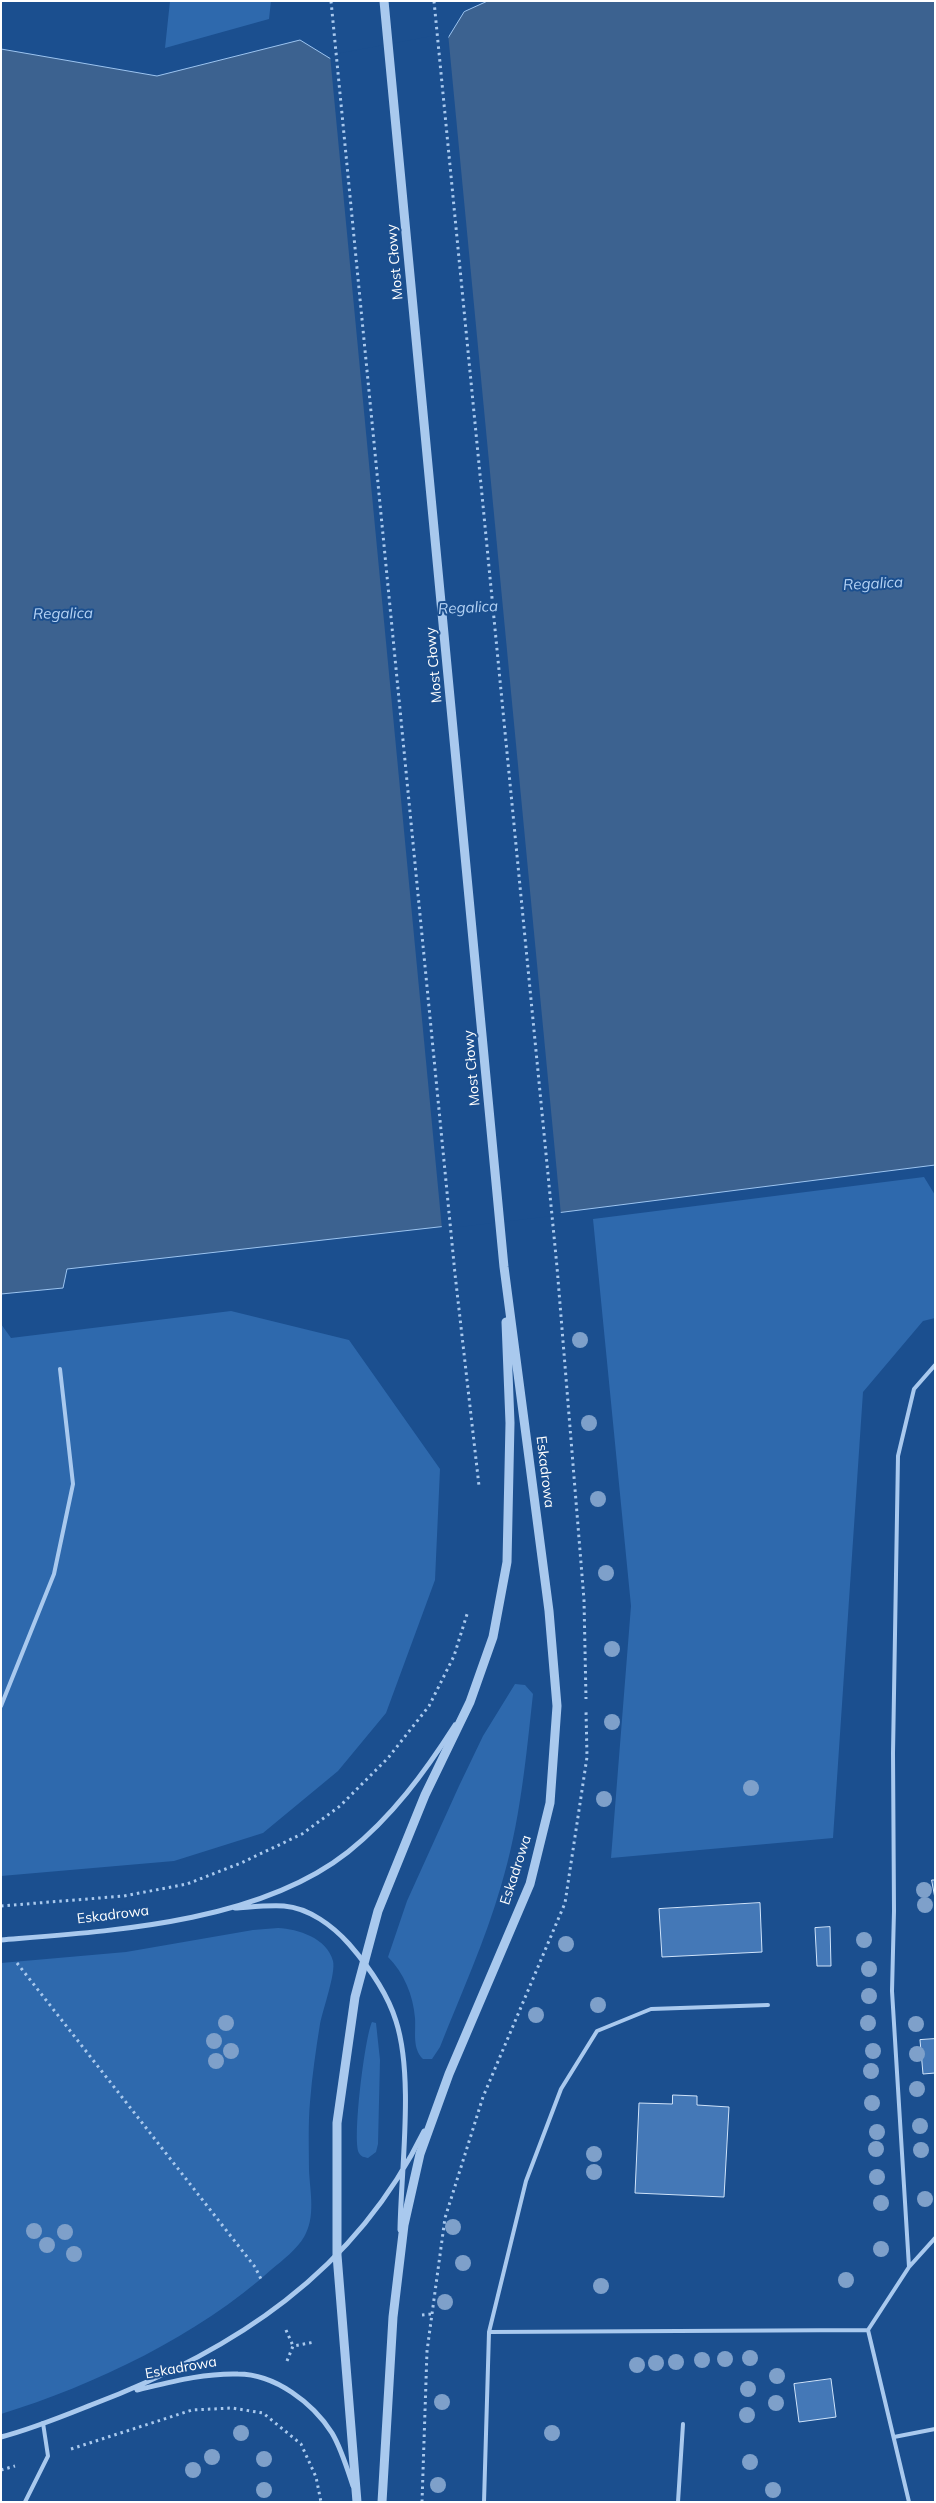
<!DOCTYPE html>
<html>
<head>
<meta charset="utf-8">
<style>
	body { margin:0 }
	#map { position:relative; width:936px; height:2503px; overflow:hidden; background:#1b4f8f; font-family:Mulish,sans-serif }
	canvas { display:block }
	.frame { position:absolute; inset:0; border:2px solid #fff; pointer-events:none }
</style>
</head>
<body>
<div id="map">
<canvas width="936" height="2503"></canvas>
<div class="frame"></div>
</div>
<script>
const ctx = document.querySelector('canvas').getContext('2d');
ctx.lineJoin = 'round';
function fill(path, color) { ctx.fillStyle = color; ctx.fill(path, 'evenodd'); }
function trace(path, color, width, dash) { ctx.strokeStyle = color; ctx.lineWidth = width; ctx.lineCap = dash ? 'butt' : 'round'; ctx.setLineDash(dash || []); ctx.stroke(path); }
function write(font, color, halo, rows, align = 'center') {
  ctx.font = font + ' Mulish,sans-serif'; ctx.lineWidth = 4; ctx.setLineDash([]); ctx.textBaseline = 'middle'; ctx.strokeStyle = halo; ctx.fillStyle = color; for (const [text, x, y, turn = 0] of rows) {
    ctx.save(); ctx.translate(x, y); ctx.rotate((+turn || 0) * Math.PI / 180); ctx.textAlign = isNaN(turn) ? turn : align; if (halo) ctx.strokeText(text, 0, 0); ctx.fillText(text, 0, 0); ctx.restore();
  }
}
fill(new Path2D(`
	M170 1H271L269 19 165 48Z
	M924 1177 935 1195V1318L923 1321 863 1392 833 1838 611 1858 631 1606 593 1219Z
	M231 1311 349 1340 440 1469 435 1580 386 1713 338 1771 263 1833 174 1861 1 1876V1324L11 1338Z
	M515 1684 525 1685 533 1694C526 1758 520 1824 501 1886 485 1941 461 1994 440 2047L432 2059H423C412 2048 416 2033 415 2018 413 1995 404 1973 388 1957L407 1901 459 1786 483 1736Z
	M278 1928C298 1929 327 1938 333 1961 336 1973 323 2009 320 2024 316 2049 312 2076 310 2102 308 2125 309 2147 309 2170 310 2192 316 2217 304 2237 297 2249 283 2260 272 2269 199 2335 95 2385 1 2414V1963L126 1952 253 1930Z
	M372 2022 376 2023 380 2060 378 2144 376 2152 368 2158C364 2157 361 2157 359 2153 352 2140 365 2036 372 2022Z`), '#2e69ad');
const water = new Path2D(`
	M488 1H935V1165L509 1219 67 1269 63 1288 1 1294V49L157 76 300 40 331 59 448 38 464 12Z`);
fill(water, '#3c6290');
trace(water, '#9cc4f0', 1);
fill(new Path2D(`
	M448 33 561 1215 442 1229 330 55Z`), '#1b4f8f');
const building = new Path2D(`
	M932 1880H935V1898Z
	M760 1903 762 1952 662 1957 659 1909Z
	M830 1927 831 1966H817L815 1928Z
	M935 2039V2073L923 2074 920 2040Z
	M673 2095 697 2096V2105L729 2107 724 2197 635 2193 639 2103 672 2104Z
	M831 2379 836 2417 799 2422 794 2384Z`);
fill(building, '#4478b7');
trace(building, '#cfe3fa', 1);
trace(new Path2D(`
	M331 1 455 1274 479 1486
	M434 1 557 1267 584 1600 586 1699
	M1 1906 124 1896 187 1884 241 1863 302 1834 340 1806 388 1758 429 1706 454 1656 468 1611
	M17 1963 255 2267 261 2279
	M422 2315 432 2314
	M286 2330 293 2346
	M287 2361 293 2346 315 2342
	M71 2449 192 2410 232 2408 263 2413 301 2444 316 2477 321 2502
	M1 2470 15 2466
	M422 2502 427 2351 445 2218 483 2097 565 1903 587 1757 586 1710`), '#a9c9ee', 3, [2.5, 4]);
trace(new Path2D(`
	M1 1706 54 1574 73 1484 60 1369
	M909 2267 892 1991 894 1911 893 1753 898 1456 914 1389 935 1365
	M489 2332 526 2181 561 2089 597 2031 651 2009 768 2005
	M894 2437 935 2429
	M25 2502 48 2456 43 2423
	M484 2502 489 2332 868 2330
	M678 2502 683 2424
	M909 2502 868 2330 909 2267 935 2238`), '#a9c9ee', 4);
trace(new Path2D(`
	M235 1908C251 1907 268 1905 284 1906 309 1908 333 1926 349 1944 369 1967 387 1992 396 2021 414 2077 401 2169 400 2230
	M1 1940C112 1931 258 1923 348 1852 392 1817 425 1772 455 1725
	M137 2390C171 2382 204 2373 238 2374 275 2374 313 2403 332 2433 341 2448 347 2468 353 2486
	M1 2437C32 2429 61 2417 91 2405 234 2351 355 2272 424 2131`), '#a9c9ee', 5);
trace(new Path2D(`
	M357 2502 337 2255V2123L355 1997 378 1911 425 1795 470 1702 493 1637 507 1562 510 1423 506 1322
	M382 2502 393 2317 404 2225 420 2154 449 2074 530 1884 550 1803 557 1706 549 1611 504 1267 384 1`), '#a9c9ee', 9);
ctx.fillStyle = '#7ea0ca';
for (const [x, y] of [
	[580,1340],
	[589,1423],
	[598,1499],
	[606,1573],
	[612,1649],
	[612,1722],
	[751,1788],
	[604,1799],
	[924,1890],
	[925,1905],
	[864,1940],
	[566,1944],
	[869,1969],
	[869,1996],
	[598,2005],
	[536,2015],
	[226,2023],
	[868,2023],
	[916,2024],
	[214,2041],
	[231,2051],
	[873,2051],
	[917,2054],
	[216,2061],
	[871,2071],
	[917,2089],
	[872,2103],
	[920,2126],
	[877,2132],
	[876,2149],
	[921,2150],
	[594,2154],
	[594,2172],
	[877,2177],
	[925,2199],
	[881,2203],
	[453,2227],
	[34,2231],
	[65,2232],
	[47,2245],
	[881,2249],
	[74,2254],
	[463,2263],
	[846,2280],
	[601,2286],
	[445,2302],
	[750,2358],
	[725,2359],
	[702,2360],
	[676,2362],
	[656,2363],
	[637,2365],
	[777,2376],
	[748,2389],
	[442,2402],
	[776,2403],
	[747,2415],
	[241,2433],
	[552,2433],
	[212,2457],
	[264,2459],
	[750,2462],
	[193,2470],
	[438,2485],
	[264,2490],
	[773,2490]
]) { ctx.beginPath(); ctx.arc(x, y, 8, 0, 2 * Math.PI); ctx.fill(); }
write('14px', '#fff', '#1b4f8f', [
	["Most Cłowy",395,262,-95],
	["Most Cłowy",434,665,-95],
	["Most Cłowy",472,1068,-95],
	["Eskadrowa",545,1472,83],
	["Eskadrowa",516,1870,-72],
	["Eskadrowa",113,1915,-7],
	["Eskadrowa",181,2368,-10]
]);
write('italic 15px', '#b5d3f5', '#1b4f8f', [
	["Regalica",873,584,-3],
	["Regalica",468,608,-3],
	["Regalica",63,614,-1]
]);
</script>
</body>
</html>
